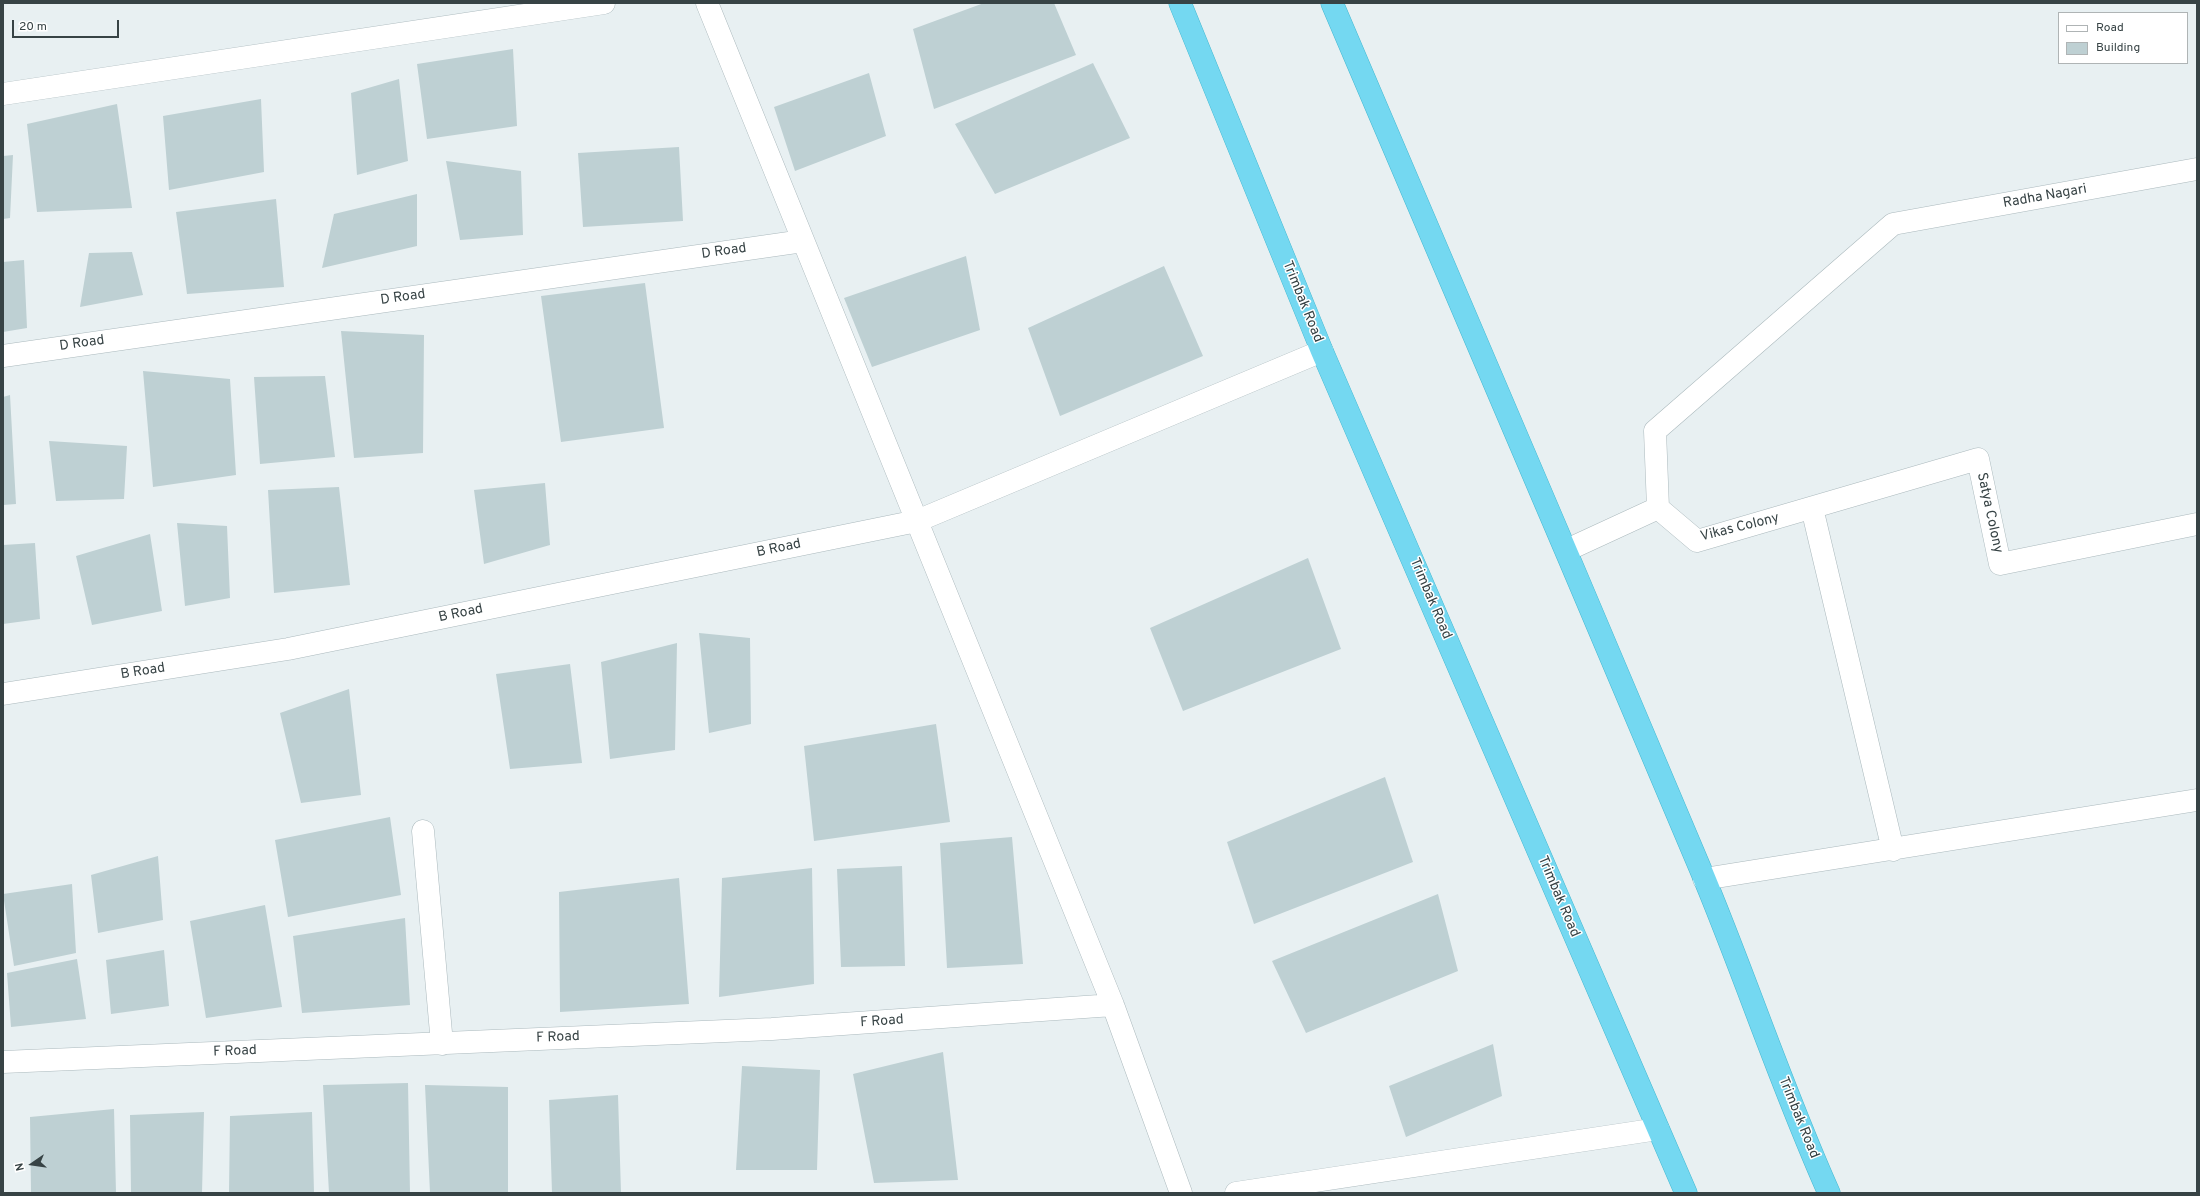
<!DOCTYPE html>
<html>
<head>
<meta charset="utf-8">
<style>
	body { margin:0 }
	#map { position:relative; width:2200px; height:1196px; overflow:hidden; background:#e8f0f2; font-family:Overpass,sans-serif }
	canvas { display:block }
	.frame { position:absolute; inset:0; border:4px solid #374345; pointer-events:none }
	.legend { position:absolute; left:2058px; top:12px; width:130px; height:52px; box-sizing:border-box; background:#fff; border:1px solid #afb4b5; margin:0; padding:5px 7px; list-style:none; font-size:12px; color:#374345 }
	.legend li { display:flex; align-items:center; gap:8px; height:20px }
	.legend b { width:20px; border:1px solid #afb4b5 }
	.north { position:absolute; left:12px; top:1144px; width:40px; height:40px; -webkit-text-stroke:3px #fff; paint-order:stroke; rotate:257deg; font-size:11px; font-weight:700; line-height:16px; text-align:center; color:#374345 }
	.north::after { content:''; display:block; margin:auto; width:14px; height:18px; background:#374345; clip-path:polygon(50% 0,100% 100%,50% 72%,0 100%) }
	.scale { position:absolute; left:12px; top:20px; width:107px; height:18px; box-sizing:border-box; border:2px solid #374345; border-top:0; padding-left:5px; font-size:12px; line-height:14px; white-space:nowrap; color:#374345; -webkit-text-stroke:3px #fff; paint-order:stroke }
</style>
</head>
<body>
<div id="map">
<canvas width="2200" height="1196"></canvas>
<div class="frame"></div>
<ul class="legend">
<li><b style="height:5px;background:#fff"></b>Road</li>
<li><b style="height:11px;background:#bed0d3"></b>Building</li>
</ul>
<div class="north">N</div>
<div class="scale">20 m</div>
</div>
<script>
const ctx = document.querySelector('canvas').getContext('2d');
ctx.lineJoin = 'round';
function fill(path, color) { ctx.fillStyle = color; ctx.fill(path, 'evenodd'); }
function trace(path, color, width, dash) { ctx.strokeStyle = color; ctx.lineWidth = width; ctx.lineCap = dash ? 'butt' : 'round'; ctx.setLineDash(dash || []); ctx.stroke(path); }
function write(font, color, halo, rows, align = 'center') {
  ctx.font = font + ' Overpass,sans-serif'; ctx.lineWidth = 3; ctx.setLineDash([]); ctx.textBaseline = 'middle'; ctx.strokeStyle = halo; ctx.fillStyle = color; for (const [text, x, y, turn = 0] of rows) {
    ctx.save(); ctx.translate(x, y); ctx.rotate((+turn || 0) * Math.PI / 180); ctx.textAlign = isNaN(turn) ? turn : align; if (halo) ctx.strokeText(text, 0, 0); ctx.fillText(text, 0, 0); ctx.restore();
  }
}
fill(new Path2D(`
	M984 3H1054L1076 55 934 109 913 29Z
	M513 49 517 126 427 139 417 64Z
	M1093 63 1130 138 995 194 955 124Z
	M869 73 886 136 795 171 774 107Z
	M399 79 408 161 357 175 351 93Z
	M261 99 264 172 169 190 163 116Z
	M117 104 132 208 37 212 27 124Z
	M679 147 683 221 583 227 578 153Z
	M13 155 10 218 3 219V156Z
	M446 161 521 171 523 235 460 240Z
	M417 194V246L322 268 334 214Z
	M276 199 284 287 187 294 176 212Z
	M132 252 143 295 80 307 89 253Z
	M966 256 980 330 872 367 844 298Z
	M24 260 27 328 3 332V262Z
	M1164 266 1203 356 1060 416 1028 328Z
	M645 283 664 428 561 442 541 296Z
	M341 331 424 335 423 453 354 458Z
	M143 371 230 379 236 475 153 487Z
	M325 376 335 457 260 464 254 377Z
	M10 395 16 504 3 505V397Z
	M49 441 127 446 124 499 56 501Z
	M545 483 550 545 484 564 474 490Z
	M339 487 350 585 274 593 268 490Z
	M177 523 227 526 230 598 185 606Z
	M150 534 162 611 92 625 76 556Z
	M35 543 40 619 3 624V545Z
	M1308 558 1341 649 1183 711 1150 628Z
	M699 633 750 638 751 724 709 733Z
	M677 643 675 750 610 759 601 662Z
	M570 664 582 763 510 769 496 674Z
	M349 689 361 795 301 803 280 713Z
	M936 724 950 822 814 841 804 746Z
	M1385 777 1413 862 1254 924 1227 842Z
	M390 817 401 895 288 917 275 840Z
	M1012 837 1023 964 947 968 940 843Z
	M158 856 163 920 98 933 91 875Z
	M902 866 905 966 841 967 837 869Z
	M812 868 814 984 719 997 722 878Z
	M679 878 689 1004 560 1012 559 892Z
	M72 884 76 953 14 966 3 894Z
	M1438 894 1458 971 1306 1033 1272 961Z
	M265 905 282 1007 206 1018 190 921Z
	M405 918 410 1005 302 1013 293 936Z
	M164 950 169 1006 111 1014 106 960Z
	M77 959 86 1019 11 1027 7 973Z
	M1493 1044 1502 1096 1406 1137 1389 1086Z
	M943 1052 958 1180 874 1183 853 1074Z
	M742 1066 820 1070 817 1170H736Z
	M408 1083 410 1193H329L323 1085Z
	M425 1085 508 1087V1193H430Z
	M618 1095 621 1193H552L549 1100Z
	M114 1109 116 1193H31L30 1117Z
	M204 1112 202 1193H131L130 1115Z
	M312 1112 314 1193H229L230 1116Z`), '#bed0d3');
const minor = new Path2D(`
	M707 3 1113 1005 1181 1193
	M3 94 604 3
	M3 356 803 241
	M1658 508 1655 431 1893 224 2197 169
	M1812 508 1893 850
	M1567 550 1658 508 1697 541 1978 459 2000 564 2197 524
	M3 694 288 649 917 521 1322 351
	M423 831 442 1044
	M1704 879 2197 800
	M3 1062 772 1029 1113 1005
	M1236 1193 1658 1129`);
const highway = new Path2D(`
	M1180 3 1322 351 1686 1193
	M1332 3C1454 291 1579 579 1700 868 1745 975 1781 1086 1829 1193`);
trace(minor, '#abb9bd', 23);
trace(highway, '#44b8d0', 23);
trace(minor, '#fff', 22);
trace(highway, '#74d8f1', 22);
write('14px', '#374345', '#fff', [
	["Radha Nagari",2045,197,-10],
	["D Road",724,252,-8],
	["D Road",403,298,-8],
	["Trimbak Road",1302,302,68],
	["D Road",82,344,-8],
	["Satya Colony",1989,513,78],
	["Vikas Colony",1740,528,-14],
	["B Road",779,549,-12],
	["Trimbak Road",1430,599,67],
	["B Road",461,614,-12],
	["B Road",143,672,-9],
	["Trimbak Road",1558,897,67],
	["F Road",882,1022,-4],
	["F Road",558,1038,-2],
	["F Road",235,1052,-2],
	["Trimbak Road",1798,1118,68]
]);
</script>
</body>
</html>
